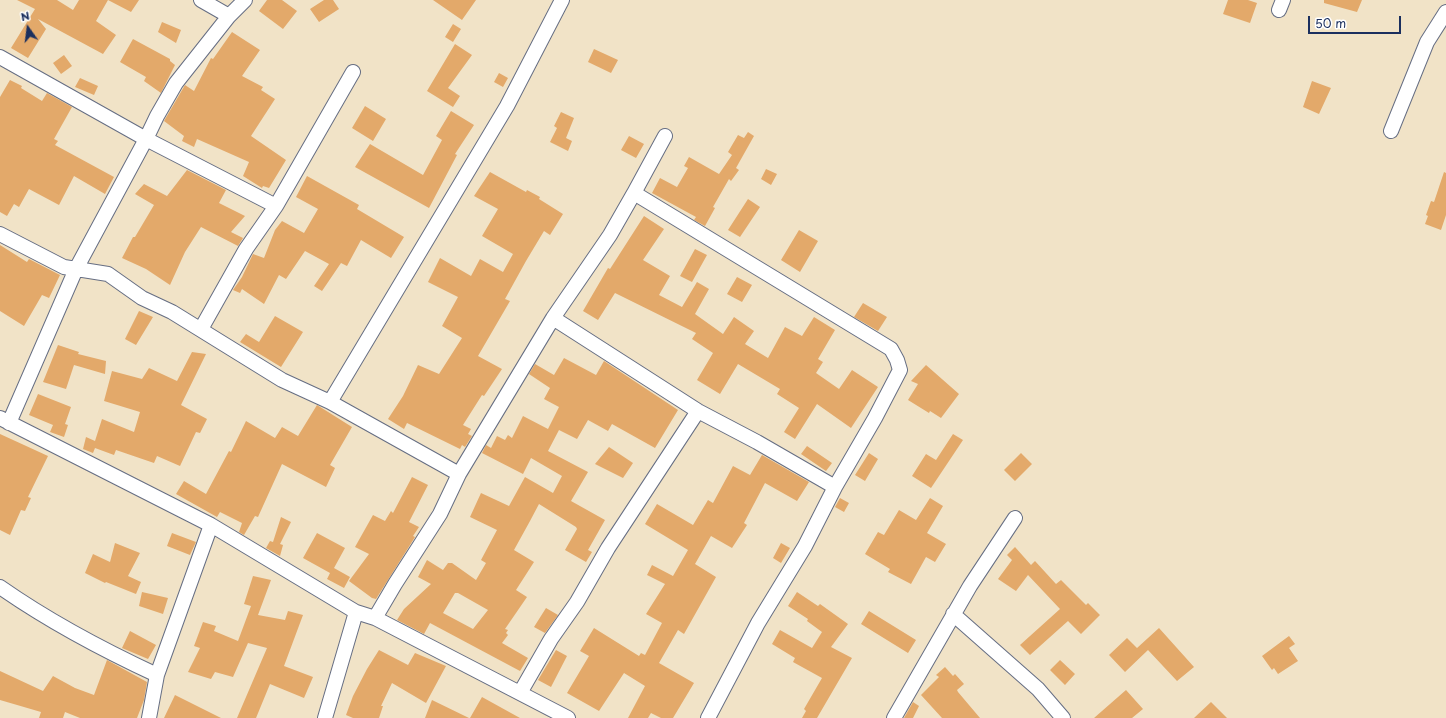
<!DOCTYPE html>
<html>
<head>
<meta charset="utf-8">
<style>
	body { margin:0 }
	#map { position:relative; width:1446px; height:718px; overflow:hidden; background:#f1e3c7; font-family:"Playpen Sans",sans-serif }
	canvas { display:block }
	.north { position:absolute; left:8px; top:8px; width:40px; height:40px; -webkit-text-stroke:3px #fff; paint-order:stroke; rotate:346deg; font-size:11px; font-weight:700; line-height:16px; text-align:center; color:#1b2f5e }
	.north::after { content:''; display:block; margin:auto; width:14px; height:18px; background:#1b2f5e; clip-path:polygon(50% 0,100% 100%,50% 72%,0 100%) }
	.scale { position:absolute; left:1308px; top:16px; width:93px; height:18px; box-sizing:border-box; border:2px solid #1b2f5e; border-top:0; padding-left:5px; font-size:12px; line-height:14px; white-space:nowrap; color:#1b2f5e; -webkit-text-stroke:3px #fff; paint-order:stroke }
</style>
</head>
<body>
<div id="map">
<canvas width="1446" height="718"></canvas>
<div class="north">N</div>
<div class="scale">50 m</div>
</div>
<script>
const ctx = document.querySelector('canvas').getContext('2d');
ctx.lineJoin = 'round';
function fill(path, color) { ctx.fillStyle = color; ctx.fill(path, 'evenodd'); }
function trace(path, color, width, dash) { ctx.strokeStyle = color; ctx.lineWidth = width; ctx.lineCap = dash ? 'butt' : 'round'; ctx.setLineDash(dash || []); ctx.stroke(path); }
fill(new Path2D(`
	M17 0H57L73 10 79 0H108L96 21 116 35 103 54 38 19 46 29 28 58 11 48 35 9Z
	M108 0H139L131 12Z
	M267 0H282L297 11 283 29 259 11Z
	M324 0H333L339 9 319 22 310 9Z
	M433 0H476L462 20Z
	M1228 0H1248L1257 3 1250 23 1223 14Z
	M1324 0H1362L1357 12 1324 3Z
	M162 22 181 30 176 43 158 32Z
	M453 24 461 29 453 42 445 37Z
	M232 32 260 50 242 76 263 87 261 90 275 99 251 136 286 160 269 188 263 186 262 188 243 176 249 162 197 139 194 147 182 141 184 136 164 121 185 85 194 91 211 58 213 59Z
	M133 39 170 59V61L175 65 161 93 144 81 146 77 120 62Z
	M455 44 472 55 448 88 460 96 453 107 427 91Z
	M594 49 618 60 611 73 588 62Z
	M64 55 72 66 61 74 53 63Z
	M499 73 508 78 503 87 494 82Z
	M80 78 98 86 94 95 75 87Z
	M10 80 22 86 21 88 42 101 47 93 72 107 54 139 58 141 55 145 114 177 105 194 74 176 59 205 29 189 19 207 14 204 7 216 0 212V97Z
	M1312 81 1331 88 1319 114 1303 107Z
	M365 106 386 119 373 141 352 128Z
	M451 111 474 125 455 154 457 155 429 208 355 167 370 144 423 175 442 140 436 136Z
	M561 112 574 118 566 138 572 141 568 151 550 142 557 128 554 126Z
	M748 132 754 136 736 168 739 170 731 181 729 179 713 207 715 208 705 226 694 220 696 217 652 193 660 178 677 187 688 168 684 166 689 157 719 174 732 155 728 152 738 135 744 138Z
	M629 136 644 144 636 158 621 150Z
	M766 169 777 174 771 185 761 179Z
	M187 170 226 190 219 203 245 216 231 232 243 238 238 246 201 227 185 252 170 285 146 269 122 258 133 237H135L154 205 135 194 144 184 167 196Z
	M490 172 526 192 527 190 540 197 539 199 563 214 550 235 544 231 526 261 505 299 510 301 478 356 502 369 484 396 482 395 463 425 471 429 468 434 472 436 465 447 462 445 460 449 407 423 404 429 388 419 403 396 418 365 439 374 462 338 442 326 458 297 428 282 440 258 471 276 480 259 503 272 513 254 482 236 498 209 474 196Z
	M1444 172 1446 173V215L1441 230 1425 224 1428 216 1426 215 1431 201 1434 202Z
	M307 176 359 205 357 209 404 237 391 258 361 240 347 266 341 263 322 291 314 286 329 264 305 251 286 279 279 275 264 304 242 289 240 293 233 290 242 277 253 254 264 258 275 230 282 221 304 233 318 209 296 197Z
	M748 199 760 207 740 237 728 230Z
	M644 216 664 229 643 260 670 276 659 295 682 307 697 282 709 289 695 314 723 334 734 317 754 331 745 344 768 358 785 327 802 336 814 317 835 330 818 359 823 362 816 373 839 389 852 370 878 387 851 428 817 404 795 439 784 432 799 408 777 394 780 389 738 364 720 394 697 380 713 353 692 339 696 333 615 293 598 320 583 311 608 268 610 269Z
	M799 230 818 241 800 272 781 260Z
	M0 245 27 262 29 259 60 275 49 298 42 295 24 326 0 311Z
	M695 249 707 255 692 282 680 276Z
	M737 277 752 285 742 302 727 294Z
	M863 303 887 317 878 331 854 317Z
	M139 311 153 317 136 345 125 339Z
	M275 316 303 332 281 367 240 342 246 334 259 342Z
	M58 345 79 352 78 354 106 361 105 374 74 365 66 389 43 382Z
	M192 352 206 354 181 405 207 419 200 433 196 432 180 466 157 456 154 463 116 450 114 455 95 448 93 453 83 449 86 437 95 441 102 419 134 432 140 412 104 401 112 371 142 379 149 368 177 381Z
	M564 358 596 375 604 361 678 410 655 448 612 424 608 431 588 420 577 439 559 430 548 451 588 472 571 501 605 520 588 550 592 552 586 562 565 550 577 529 576 527 539 504 530 521 514 550 534 562 516 590 527 597 505 629 508 630 506 633 508 635 502 643 528 658 520 671 430 623 424 634 397 620 404 609 431 584 418 577 427 560 443 570 448 563H452L476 580 486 563 481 560 497 530 470 517 481 493 509 506 525 477 553 493 562 476 531 458 523 474 482 453 486 445 491 448 497 436 505 440 508 435 512 438 523 416 548 429 559 407 544 399 550 388 529 374 535 364 554 375ZM455 593H458L488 610 473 629 443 613Z
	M926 365 959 394 941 418 930 411 929 413 908 400 918 384 911 381Z
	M38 394 71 407 65 424 68 425 64 437 50 432 53 425 29 415Z
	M317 405 352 427 330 465 335 468 326 487 282 464 258 517 255 516 244 535 239 532 242 523 220 512 217 517 176 494 184 481 206 494 229 451 231 452 246 421 275 438 282 427 298 436Z
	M0 434 48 456 28 497 31 498 25 511 21 510 10 535 0 530Z
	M953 434 963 440 931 488 912 476 926 454 936 460Z
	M807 446 832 463 826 471 801 454Z
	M609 447 633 463 623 478 595 464Z
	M869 453 878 459 865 481 855 475Z
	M1021 453 1032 464 1015 481 1004 470Z
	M762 455 809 482 797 501 765 483 744 523 747 525 732 548 711 536 695 564 716 577 684 634 678 630 659 663 694 683 673 718H661L651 713 648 718H628L645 686 624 673 599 711 567 693 589 656 580 651 594 628 639 656 641 653 645 655 662 623 646 614 665 584 647 575 652 565 673 576 688 550 645 524 657 504 693 525 708 500 713 503 733 466 750 475Z
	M412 477 428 485 409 522 419 527 413 536 415 537 376 599 372 598 349 581 369 554 355 547 373 515 385 521 391 511 393 513Z
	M840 498 849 503 844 512 835 507Z
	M930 498 943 506 927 533 946 544 935 562 926 557 911 584 888 572 890 569 865 554 878 532 884 535 899 510 916 520Z
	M281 517 291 522 280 544 283 545 280 556 266 548 270 541 273 542Z
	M172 533 196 542 190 555 167 546Z
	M317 533 345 548 334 568 350 577 344 588 327 579 330 573 303 558Z
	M115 543 140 553 128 576 141 582 136 594 106 582 105 583 85 573 93 554 110 562Z
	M781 543 790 548 781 563 773 558Z
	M1015 547 1031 565 1035 561 1056 584 1061 580 1086 605 1088 603 1100 615 1081 634 1068 621 1030 655 1020 645 1060 609 1028 575 1016 591 998 579 1012 560 1007 555Z
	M253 576 271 580 258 615 285 620 288 611 303 615 284 666 313 677 304 698 270 684 256 718H237L267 648 248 643 233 677 215 672 211 679 188 672 200 648 194 646 203 622 216 626 214 631 238 641 251 606 244 604Z
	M142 592 168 598 163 614 139 606Z
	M797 592 818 606 820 604 848 624 831 647 852 658 817 718H802L806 711 804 709 822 678 793 662 795 658 772 644 780 630 812 648 822 632 807 621 808 619 788 606Z
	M546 608 558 615 545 633 534 627Z
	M869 611 916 640 908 653 861 624Z
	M1159 628 1194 667 1177 681 1148 650 1125 672 1109 655 1127 638 1137 648Z
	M130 631 156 645 148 659 122 648Z
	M1289 636 1295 644 1289 648 1298 661 1278 674 1274 668 1272 670 1262 656Z
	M379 650 408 665 415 653 446 666 426 703 392 683 381 706H383L379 718H353L346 715 353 696 367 669Z
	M556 650 567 656 551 687 538 680Z
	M107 660 147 682 144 700 137 718H80L65 712 63 718H39L41 712 0 700V671L43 691 53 676 75 688 94 695Z
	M1060 660 1075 674 1065 685 1050 670Z
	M945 667 953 676 955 674 964 684 957 690 958 692 980 718H942L921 695 939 677 936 675Z
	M1126 690 1143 709 1132 718H1094Z
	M175 695 221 718H164Z
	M482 697 520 718H470Z
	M432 700 469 718H425Z
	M913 702 919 706 913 718H904Z
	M1211 702 1227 718H1194Z`), '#e3a96a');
const street = new Path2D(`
	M201 0 229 16
	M1279 10 1283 0
	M0 57 146 139 276 206 353 72
	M1391 131 1427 42 1446 12
	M634 193 665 136
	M0 234 64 267 108 274 142 298 172 312 282 380 330 402 459 474
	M553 318 698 411 757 442 835 487
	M201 329 246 249 276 206
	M330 402 507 106 562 0
	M0 418 211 525 356 612 375 618 568 718
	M9 423 76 269 146 139 157 116 176 83 229 16 245 0
	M0 587C50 622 101 649 157 675
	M953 614 1038 689 1063 718
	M375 618 395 584 440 514 459 474 553 318 610 235 634 193 891 349 897 360 900 370 875 418 835 487 805 546 758 623 708 718
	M520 693 551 639 577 602 608 548 698 411
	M149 718 157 675 211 525
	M325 718 356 612
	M894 718 970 586 1015 518`);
trace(street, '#666e83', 16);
trace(street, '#fff', 14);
</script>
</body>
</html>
